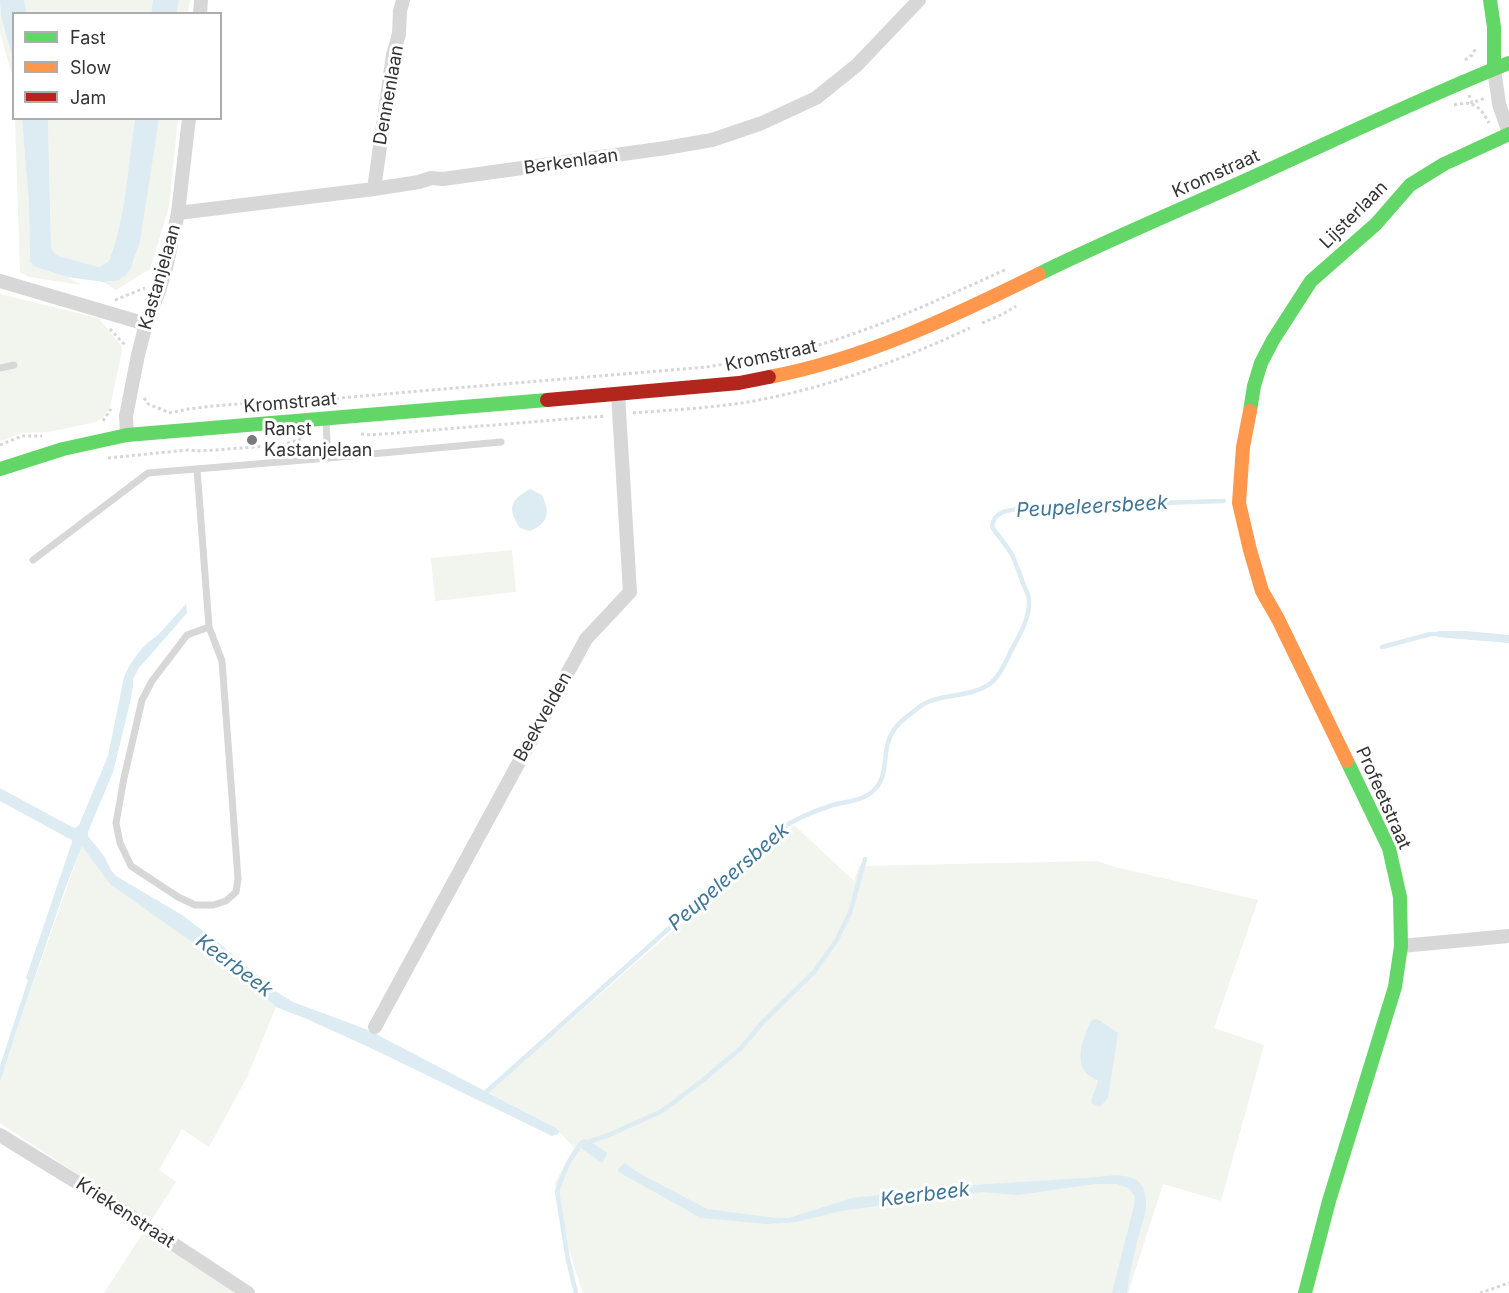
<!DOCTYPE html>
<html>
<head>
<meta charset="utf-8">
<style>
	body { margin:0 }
	#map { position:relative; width:1509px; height:1293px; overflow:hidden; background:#fff; font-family:Inter,sans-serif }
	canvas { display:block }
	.legend { position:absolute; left:12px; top:12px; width:210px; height:108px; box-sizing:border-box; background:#fff; border:2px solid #adadad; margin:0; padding:8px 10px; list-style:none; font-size:18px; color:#333 }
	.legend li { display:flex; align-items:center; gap:12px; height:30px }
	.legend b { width:30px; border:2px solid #adadad }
</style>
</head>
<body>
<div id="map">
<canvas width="1509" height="1293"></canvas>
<ul class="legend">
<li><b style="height:8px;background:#63d668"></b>Fast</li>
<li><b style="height:8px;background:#ff974d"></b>Slow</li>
<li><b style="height:8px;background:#b3261e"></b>Jam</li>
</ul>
</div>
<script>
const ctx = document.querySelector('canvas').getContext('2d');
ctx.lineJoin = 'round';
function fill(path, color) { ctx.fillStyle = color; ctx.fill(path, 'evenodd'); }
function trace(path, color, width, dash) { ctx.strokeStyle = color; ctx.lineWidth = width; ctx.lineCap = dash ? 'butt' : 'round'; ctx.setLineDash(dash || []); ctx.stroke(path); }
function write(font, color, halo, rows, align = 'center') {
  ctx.font = font + ' Inter,sans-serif'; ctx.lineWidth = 6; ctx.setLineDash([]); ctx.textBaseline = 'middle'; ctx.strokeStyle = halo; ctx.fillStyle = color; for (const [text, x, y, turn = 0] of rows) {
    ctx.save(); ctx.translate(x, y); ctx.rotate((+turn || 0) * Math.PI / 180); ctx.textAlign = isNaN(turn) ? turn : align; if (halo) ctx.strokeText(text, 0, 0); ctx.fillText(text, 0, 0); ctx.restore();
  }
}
fill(new Path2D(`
	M24 0H153L151 14 27 13Z
	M179 0H190L188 13 177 14Z
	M0 8 4 30 13 57V78L0 33Z
	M15 119H22L29 205 30 262 33 266 67 277 82 285 29 277 20 272Z
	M48 119H135C129 166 125 216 109 261L99 267 57 256 54 254 51 248Z
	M159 119H178L169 207 150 269 116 290 104 282C124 280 127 277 135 258Z
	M0 294 98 318 121 345 122 351 110 407 103 418 96 422 48 432 22 433 0 441Z
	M512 550 516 592 435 601 431 558Z
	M794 825 854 881 859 866 1097 861 1115 867 1258 900 1214 1028 1264 1045 1221 1201 1163 1184 1128 1293H583L568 1247 555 1183 574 1148 556 1128 488 1092Z
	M82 845 88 853 276 1007 247 1077 209 1147 182 1129 159 1170 176 1182 150 1222 0 1123V1081L17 1029Z
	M143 1233 237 1293H104Z`), '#f1f5ed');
fill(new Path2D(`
	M0 0H24L27 13 14 14 13 57C7 39 0 20 0 0Z
	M153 0H179L177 13H151Z
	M22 119H48L51 248 54 253 58 256 99 267 109 261C126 216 128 166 135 119H159L140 241 131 268 126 275 119 280 104 282 67 277 33 266 30 262 29 205Z
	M530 489 542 495C550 513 549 523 530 531L520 528C507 508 510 500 530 489Z
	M186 604 187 613 139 668 133 679V686L129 707 113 772 88 832V836L104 856 111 870 116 876 182 915 219 943 277 992 293 1002 368 1030 556 1128 559 1131 558 1134 552 1136 375 1050 309 1020 276 1007 230 969 110 884 82 846 66 886 17 1029 0 1082V1066L28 980 26 978 72 842V840L68 838 0 801V788L70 826 75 828 79 825 108 756 124 677C130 662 143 644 158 635Z
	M1438 631H1466L1509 635V643L1437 637Z
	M1095 1019 1099 1020 1118 1033 1108 1098 1100 1107 1091 1103C1092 1095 1097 1088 1098 1080 1070 1071 1082 1040 1091 1021Z
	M586 1139 606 1152 607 1154 602 1163 578 1146 581 1140Z
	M625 1163 637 1172 707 1209 775 1218H789L852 1198 861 1197 974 1185 1099 1177C1119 1174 1145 1173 1146 1200 1147 1214 1140 1229 1137 1242 1133 1259 1129 1275 1127 1293H1112L1134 1206 1135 1197 1132 1192 1128 1188 1117 1184H1095L1018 1195 981 1192 940 1197 841 1211 796 1222 768 1224 701 1218 622 1174 618 1171V1169Z`), '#ddebf3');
trace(new Path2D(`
	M1382 647 1431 634H1440
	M484 1094 779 830C795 819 814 811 833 805 848 801 864 801 875 789 889 774 882 754 890 737 895 724 908 716 918 708 938 692 967 699 988 685 999 678 1005 663 1011 651 1019 636 1030 618 1029 600 1029 595 1025 588 1023 583 1019 573 1016 562 1011 553 1006 544 998 536 992 527 994 508 1015 510 1031 507L1224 501
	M576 1293 568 1260 557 1191 568 1163 580 1145 609 1135 662 1111 702 1081 741 1048 763 1022 814 972 836 941 850 913 865 859`), '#ddebf3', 4.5);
trace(new Path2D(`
	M1465 60 1472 55 1476 48
	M1469 95 1472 103 1485 98
	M1454 105C1473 100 1480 106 1489 123
	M115 300 145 288
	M982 323 1003 314 1016 306
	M110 329 124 344V347
	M144 398 148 404 168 412
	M169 413 188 409 213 406 315 398 326 399 706 367C738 362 770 358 801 350 873 331 940 299 1007 269
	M633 413C671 410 710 408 748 402 828 388 896 362 970 328
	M103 421 111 409
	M361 434 371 435 605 416
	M0 445 22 436H42
	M108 458 187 450 201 451 281 445 301 439
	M1480 1293 1509 1283`), '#d6d6d6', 3, [3, 3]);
trace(new Path2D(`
	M0 368 14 365
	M328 458 501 442
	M197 469 209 627 222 661 238 879 236 892 226 901 213 905H195L178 897 131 866 120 843 116 823 124 778 142 700 152 681 187 635 209 627
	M33 560 148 473 328 458 326 422`), '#d7d7d7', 7);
trace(new Path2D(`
	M200 14 201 0
	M1494 69 1499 104 1509 133
	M374 189 393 55 399 34 400 11 403 0
	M178 213 374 189 419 182 431 178 443 179 666 148 712 140 762 123 816 98 857 65 919 0
	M0 281 146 324
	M127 435 126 416 138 355 146 324 159 291 166 268 178 213 189 118
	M1401 946 1509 936
	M375 1027 586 639 630 592 618 394
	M0 1135 117 1207 248 1293`), '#d7d7d7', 14);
trace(new Path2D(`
	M1490 0 1494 27V69
	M1039 274C1108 240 1180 210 1251 178 1337 139 1421 98 1509 63
	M1250 411 1254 386 1261 363 1273 340 1311 281 1376 224 1410 185 1444 164 1509 134
	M0 469 63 449 127 435 547 400
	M1305 1293 1329 1201 1395 987 1401 946 1400 897 1389 848 1347 761`), '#63d668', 14);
trace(new Path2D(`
	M769 377C864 359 952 317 1039 274
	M1250 411 1243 447 1239 503 1250 550 1262 591 1278 619 1347 761`), '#ff974d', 14);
trace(new Path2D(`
	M547 400 739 383 769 377`), '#b3261e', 14);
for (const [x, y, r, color] of [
	[252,440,6,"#7a7a7a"]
]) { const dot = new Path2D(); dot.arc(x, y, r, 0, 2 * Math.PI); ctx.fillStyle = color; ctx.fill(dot); trace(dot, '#fff', 2); }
write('18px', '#333', '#fff', [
	["Dennenlaan",389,95,-80],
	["Berkenlaan",571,162,-8],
	["Kromstraat",1216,174,-24],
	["Lijsterlaan",1354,215,-45],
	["Kastanjelaan",160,277,-74],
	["Kromstraat",771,356,-12],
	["Kromstraat",290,403,-5],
	["Beekvelden",543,717,-61],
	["Profeetstraat",1383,798,66],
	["Kriekenstraat",125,1213,33]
]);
write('18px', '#333', '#fff', [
	["Ranst",264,430],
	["Kastanjelaan",264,451]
], 'left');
write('italic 20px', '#3f7597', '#fff', [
	["Peupeleersbeek",1092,507,-3],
	["Peupeleersbeek",729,877,-41],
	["Keerbeek",234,966,37],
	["Keerbeek",925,1195,-7]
]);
</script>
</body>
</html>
